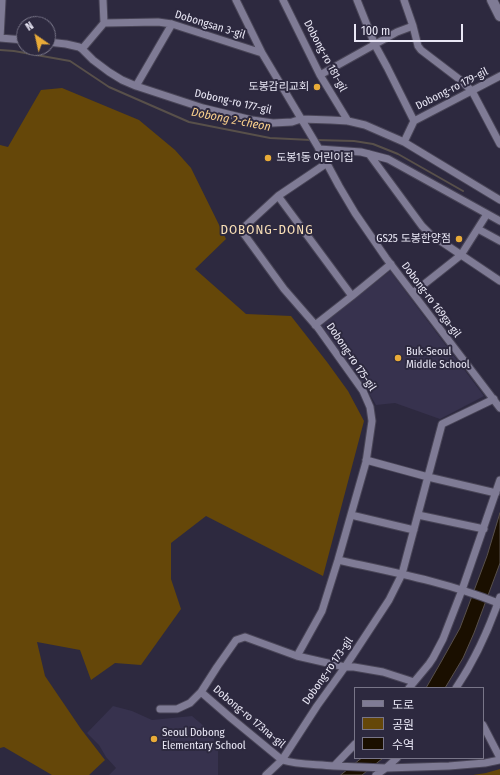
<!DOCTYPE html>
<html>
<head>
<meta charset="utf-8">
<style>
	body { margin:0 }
	#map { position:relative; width:500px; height:775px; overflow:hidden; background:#2d293f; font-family:"Fira Sans Condensed","Noto Sans KR",sans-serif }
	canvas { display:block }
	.legend { position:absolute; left:354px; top:687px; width:130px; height:72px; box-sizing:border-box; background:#2d293f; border:1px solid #787588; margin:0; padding:5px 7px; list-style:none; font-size:12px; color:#e9e7f5 }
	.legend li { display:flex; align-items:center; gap:8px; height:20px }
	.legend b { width:20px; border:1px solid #787588 }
	.north { position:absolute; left:16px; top:16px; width:40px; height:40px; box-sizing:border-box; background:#2d293f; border:1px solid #787588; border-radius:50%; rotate:326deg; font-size:11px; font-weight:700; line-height:16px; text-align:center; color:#e9e7f5 }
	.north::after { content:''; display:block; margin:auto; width:14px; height:18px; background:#e9ab38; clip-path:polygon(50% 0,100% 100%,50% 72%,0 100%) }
	.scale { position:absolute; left:354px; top:24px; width:109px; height:18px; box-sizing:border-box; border:2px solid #e9e7f5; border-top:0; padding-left:5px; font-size:12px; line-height:14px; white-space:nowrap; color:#e9e7f5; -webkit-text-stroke:3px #2d293f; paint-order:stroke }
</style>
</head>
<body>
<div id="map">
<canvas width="500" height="775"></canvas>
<ul class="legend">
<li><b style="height:5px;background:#7f7b95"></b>도로</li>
<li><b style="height:11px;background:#654709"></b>공원</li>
<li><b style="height:11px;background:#1a0f00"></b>수역</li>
</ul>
<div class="north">N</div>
<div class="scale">100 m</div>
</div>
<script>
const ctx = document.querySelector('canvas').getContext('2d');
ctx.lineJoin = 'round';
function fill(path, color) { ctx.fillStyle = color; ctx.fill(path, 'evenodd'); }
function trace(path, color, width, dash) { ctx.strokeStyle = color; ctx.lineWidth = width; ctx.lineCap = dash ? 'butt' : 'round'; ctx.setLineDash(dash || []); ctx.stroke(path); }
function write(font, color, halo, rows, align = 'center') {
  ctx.font = font + ' "Fira Sans Condensed","Noto Sans KR",sans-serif'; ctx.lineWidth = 4; ctx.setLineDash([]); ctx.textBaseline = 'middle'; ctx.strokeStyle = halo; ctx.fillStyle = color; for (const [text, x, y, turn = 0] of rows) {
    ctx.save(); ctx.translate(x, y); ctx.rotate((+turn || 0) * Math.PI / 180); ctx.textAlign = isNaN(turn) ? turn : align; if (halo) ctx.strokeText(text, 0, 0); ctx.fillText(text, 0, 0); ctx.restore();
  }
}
fill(new Path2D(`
	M390 271 484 396 440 419 395 403 376 405 366 388 318 328Z
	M113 706 132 711 152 720 192 716 212 733 218 751V775H109L116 768 106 757 99 745 87 733Z`), '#37324e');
fill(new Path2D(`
	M62 88 139 120 175 150 191 168 226 239 195 269 246 314 291 316 327 362 348 391 364 421 323 576 206 516 171 543V579L181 609 141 665 115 663 91 680 80 650 37 642 45 676 81 729 105 760 89 775H52L4 747 0 748V145L8 147 41 90Z
	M500 769V775H473L486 773Z`), '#654709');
const water = new Path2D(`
	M500 513V563L474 633 463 658 445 688H426L441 662 460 628 487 556Z
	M362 758H383L362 775H341Z`);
fill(water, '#1a0f00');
trace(water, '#58504a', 1);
trace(new Path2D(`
	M0 50 14 51 70 61 109 87 189 122 270 138 311 140
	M316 140 354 141 373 144 398 154 463 191`), '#58504a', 2);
const street = new Path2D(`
	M236 0 262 53 318 147 339 186 355 213 386 258 500 408
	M283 0 320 75 348 121
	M357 0 375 45 387 67 414 121
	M404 0 413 26 418 46 421 50 459 79 472 91 500 144
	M104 23 158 22 172 24 262 53
	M0 38 2 0
	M0 38 24 40
	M48 42 66 44 79 47 82 49 93 60 109 72 122 80 136 86 203 108 252 120 273 123 292 122 301 119 331 120 348 121 365 125 404 142 500 200
	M82 49 104 23 103 0
	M320 75 397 32 413 26
	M136 86 172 24
	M404 142 414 121 500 76
	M319 149 361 152 369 154 388 159 500 221
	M369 154 422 226 430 234 500 281
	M278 196 352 296
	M478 229 500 241
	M413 293 461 255 487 214
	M315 325 352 296 391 264
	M366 460 428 477 496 493
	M351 515 414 530
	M418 515 484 529
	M338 560C392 572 446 582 498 603
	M297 656 322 611 338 560 366 462 372 421 370 407 363 391 318 328 284 289 241 230 278 196 327 163
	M409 688 429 664 433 658 443 639 462 590 500 480
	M456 688C475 660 489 629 500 597
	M201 692 231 718 282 760C298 765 317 764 334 766L355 744
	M160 709H177L190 703 201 692 217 667 236 640 245 637 297 656 345 667H354L383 672 414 682
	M483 725 500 758
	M334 766 386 768 449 766 485 763 500 760
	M266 775 282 760 317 706 345 667 389 600 402 574 442 424 494 399
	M376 775 386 768 397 758`);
const secondary = new Path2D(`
	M492 0 500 16`);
trace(street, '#494557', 9);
trace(secondary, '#494557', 12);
trace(street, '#7f7b95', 7);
trace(secondary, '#7f7b95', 10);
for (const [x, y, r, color] of [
	[317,87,4,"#e9ab38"],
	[268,158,4,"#e9ab38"],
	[459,239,4,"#e9ab38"],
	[398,358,4,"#e9ab38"],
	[154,739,4,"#e9ab38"]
]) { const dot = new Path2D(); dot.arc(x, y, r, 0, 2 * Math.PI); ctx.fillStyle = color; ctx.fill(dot); trace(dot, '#2d293f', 1.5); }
write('11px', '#e9e7f5', '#2d293f', [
	["Dobongsan 3-gil",210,25,17],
	["Dobong-ro 181-gil",325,56,62],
	["Dobong-ro 179-gil",452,89,-27],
	["Dobong-ro 177-gil",233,102,13],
	["Dobong-ro 169ga-gil",431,300,53],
	["Dobong-ro 175-gil",351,357,56],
	["Dobong-ro 173-gil",328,671,-55],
	["Dobong-ro 173na-gil",249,717,40]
]);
write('11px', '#e9e7f5', '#2d293f', [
	["도봉감리교회",309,87,"right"],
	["도봉1동 어린이집",276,158],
	["GS25 도봉한양점",451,239,"right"],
	["Buk-Seoul",406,352],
	["Middle School",406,365],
	["Seoul Dobong",162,733],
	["Elementary School",162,746]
], 'left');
write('italic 12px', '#f9cf8c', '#2d293f', [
	["Dobong 2-cheon",231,120,11]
]);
ctx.letterSpacing = '1px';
write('13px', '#fae0b8', '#2d293f', [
	["DOBONG-DONG",267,230]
]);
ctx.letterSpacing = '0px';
</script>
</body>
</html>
